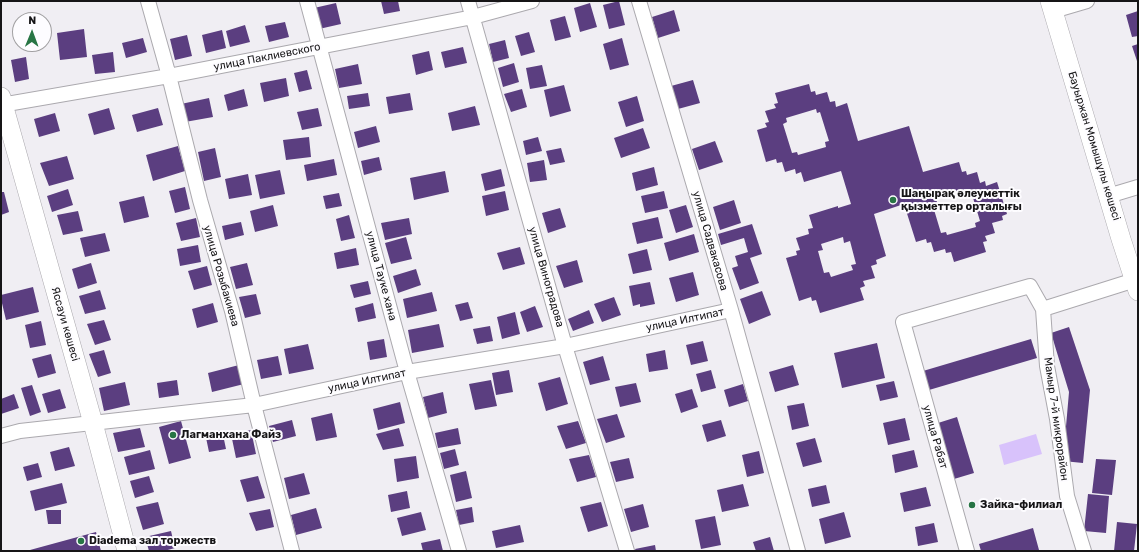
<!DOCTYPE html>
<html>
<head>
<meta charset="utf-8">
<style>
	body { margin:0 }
	#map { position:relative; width:1139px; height:552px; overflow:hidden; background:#f0eef3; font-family:Rubik,sans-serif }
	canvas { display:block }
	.frame { position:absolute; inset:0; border:2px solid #161517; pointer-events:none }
	.north { position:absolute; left:12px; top:12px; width:40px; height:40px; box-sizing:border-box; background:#fdfcff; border:1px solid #a1a0a2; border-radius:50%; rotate:1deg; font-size:11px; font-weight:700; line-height:16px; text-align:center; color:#161517 }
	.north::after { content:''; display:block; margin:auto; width:14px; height:18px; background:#287545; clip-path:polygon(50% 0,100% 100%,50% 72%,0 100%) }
</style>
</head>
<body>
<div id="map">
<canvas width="1139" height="552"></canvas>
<div class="frame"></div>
<div class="north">N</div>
</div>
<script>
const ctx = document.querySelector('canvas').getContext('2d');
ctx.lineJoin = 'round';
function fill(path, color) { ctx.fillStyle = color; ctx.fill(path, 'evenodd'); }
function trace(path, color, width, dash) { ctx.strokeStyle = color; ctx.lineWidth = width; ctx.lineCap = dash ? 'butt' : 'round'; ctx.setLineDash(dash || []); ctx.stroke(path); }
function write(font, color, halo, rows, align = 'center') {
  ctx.font = font + ' Rubik,sans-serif'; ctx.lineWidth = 4; ctx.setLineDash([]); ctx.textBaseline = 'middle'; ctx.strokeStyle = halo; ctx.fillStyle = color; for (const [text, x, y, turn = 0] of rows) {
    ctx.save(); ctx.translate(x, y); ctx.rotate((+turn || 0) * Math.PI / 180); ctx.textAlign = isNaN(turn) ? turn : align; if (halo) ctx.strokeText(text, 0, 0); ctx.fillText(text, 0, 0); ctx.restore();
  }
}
fill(new Path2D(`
	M1036 434 1042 454 1004 465 999 445Z`), '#d8c2fb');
fill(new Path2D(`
	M381 1H398L400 11 384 14Z
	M619 1 625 25 609 29 603 5Z
	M336 3 341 24 319 29 314 8Z
	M590 3 597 27 580 32 574 8Z
	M674 10 680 31 658 38 652 17Z
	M1138 11V36L1132 37 1126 15Z
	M565 16 571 37 555 41 550 20Z
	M285 22 289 37 269 42 265 26Z
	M245 25 250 42 230 47 226 31Z
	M84 29 87 57 60 60 57 33Z
	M222 30 226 48 206 53 202 35Z
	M529 32 535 52 521 56 515 36Z
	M187 35 192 56 175 60 170 39Z
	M143 38 147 52 126 58 122 43Z
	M622 38 629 65 610 70 603 44Z
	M505 40 509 58 493 62 489 44Z
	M1138 44V64L1132 46Z
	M463 47 467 63 445 68 441 52Z
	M429 51 433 70 416 75 412 55Z
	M113 52 115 72 95 74 92 55Z
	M26 57 29 79 15 82 11 60Z
	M514 63 519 82 503 87 498 68Z
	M358 64 362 84 339 88 335 69Z
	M542 65 547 86 530 89 526 68Z
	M307 70 312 89 299 92 294 73Z
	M286 78 289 96 264 102 260 83Z
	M693 80 700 103 678 109 671 86Z
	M809 84 811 92 815 91 816 95 827 92 830 102 835 101 836 107 847 103 858 141 909 126 923 172 959 162 962 172 966 171 967 175 977 172 980 183 985 181 986 186 997 182 1007 214 1002 216 1003 220 992 223 995 233 985 236 987 241 983 242 986 252 954 262 951 252 946 253 945 249 934 252 931 242 927 243 926 239 916 242 904 204 874 214 886 256 876 260 877 264 871 266 875 278 863 281 865 286 860 288 864 300 820 313 816 300 812 301 811 297 799 301 786 258 797 255 796 251 800 250 796 238 809 234 808 229 813 228 809 215 838 206V208L851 204 841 171 804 182 801 172 796 174 795 169 785 172 782 162 777 163 776 159 766 162 757 130 767 127 765 123 769 122 765 111 776 108 774 104 778 103 775 93ZM816 109 817 113 820 112 829 141 825 142 826 147 798 155 797 152 792 153 783 124 787 122 786 118ZM965 189 966 193 971 191 980 221 975 223 976 227 947 235 946 232 941 233 932 203 937 202 935 197ZM843 237 844 243 850 241 856 264 851 265 853 270 831 277 829 272 824 273 818 251 823 250 821 244Z
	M564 85 571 111 550 117 544 90Z
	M244 89 248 106 228 111 224 95Z
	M522 89 527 107 511 112 504 94Z
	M368 93 370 106 349 109 347 96Z
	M410 93 413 110 389 114 386 97Z
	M637 96 644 121 626 127 618 102Z
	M209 98 213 117 185 122 181 104Z
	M475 106 480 125 452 131 448 113Z
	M109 108 115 129 94 135 88 114Z
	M158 108 163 125 137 132 132 115Z
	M318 108 322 126 302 130 297 112Z
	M55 113 60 131 39 137 34 119Z
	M376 126 380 142 358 148 354 132Z
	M643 128 650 148 621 158 614 138Z
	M309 137 311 157 286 160 283 140Z
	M538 137 542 151 526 155 523 141Z
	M715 141 723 162 699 170 692 149Z
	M178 146 185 171 153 181 146 155Z
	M215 148 221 177 204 181 198 152Z
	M561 148 565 162 550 165 546 151Z
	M67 156 74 179 49 186 40 163Z
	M379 157 382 170 364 175 361 161Z
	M334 159 337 175 307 181 304 165Z
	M544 160 547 180 530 182 527 163Z
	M654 167 658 185 636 191 632 173Z
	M501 169 505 186 485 191 481 174Z
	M280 170 285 194 260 199 255 175Z
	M445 171 449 192 414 200 410 178Z
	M248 174 252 195 229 199 225 179Z
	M185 187 190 209 175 213 169 191Z
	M68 189 73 205 52 212 47 196Z
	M505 191 509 210 486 216 482 196Z
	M664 191 668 208 645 213 641 196Z
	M1 192H4L9 212 1 215Z
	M339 193 342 206 326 209 323 196Z
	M144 196 149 217 124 223 119 202Z
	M734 200 741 223 720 230 713 207Z
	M273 205 278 226 255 232 250 211Z
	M686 205 693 227 676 233 669 210Z
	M560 208 566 227 548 233 542 213Z
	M78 211 83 231 63 235 57 215Z
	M349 215 355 238 341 241 336 219Z
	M658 217 663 238 637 244 632 223Z
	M196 218 200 237 181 241 176 223Z
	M409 218 412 234 385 240 381 223Z
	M241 222 244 235 225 240 222 226Z
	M752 224 762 254 750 258 759 283 740 290 732 268 738 266 735 256 748 252 744 238 721 245 718 234Z
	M105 233 110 251 85 257 80 238Z
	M694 234 699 252 669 261 664 243Z
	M406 237 412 259 391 264 385 243Z
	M198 245 201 262 180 266 177 249Z
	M520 247 525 264 503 270 497 253Z
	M356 248 359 265 337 269 334 253Z
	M647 249 652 270 633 274 628 254Z
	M577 260 583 282 564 288 556 266Z
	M91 263 97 283 78 289 72 269Z
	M247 263 253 285 236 289 230 267Z
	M207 266 212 285 194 290 188 271Z
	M416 269 421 285 398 293 393 276Z
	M693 272 699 295 676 302 669 278Z
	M368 281 371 294 354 298 350 285Z
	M650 282 655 304 640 307V304L633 306 629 286Z
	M33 287 39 312 6 320 1 299V295Z
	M100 290 106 309 85 314 79 296Z
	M762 291 771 315 749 324 740 299Z
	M432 292 437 311 407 318 403 299Z
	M256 294 261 314 245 318 239 297Z
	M614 297 621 315 602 322 594 304Z
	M468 302 473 318 460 321 455 305Z
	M213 303 218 322 197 328 192 309Z
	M373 303 376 318 358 322 355 308Z
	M535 306 543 327 527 332 520 312Z
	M589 310 594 323 573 331 568 319Z
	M515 312 520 334 502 339 497 317Z
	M104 320 111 340 95 345 87 324Z
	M41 321 46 345 30 348 25 325Z
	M439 324 444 347 412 353 408 330Z
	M490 326 493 341 477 344 473 329Z
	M1069 327 1090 390 1083 463 1063 461 1069 392 1051 333Z
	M384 339 387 357 370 360 367 342Z
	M1031 339 1037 358 929 390 923 371Z
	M703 341 708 361 691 365 686 345Z
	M877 343 885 378 842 388 834 353Z
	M308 344 314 369 289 374 284 349Z
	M104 350 111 373 98 377 89 354Z
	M665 350 668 369 649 372 646 354Z
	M51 354 56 373 38 378 32 359Z
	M278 356 282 375 261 379 257 360Z
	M603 356 610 380 590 385 583 362Z
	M239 365 244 384 212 392 208 373Z
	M793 365 799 385 775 392 769 372Z
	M509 370 513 392 496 395 492 373Z
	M711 370 716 388 701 392 696 374Z
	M560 377 568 404 546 411 538 383Z
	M177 380 179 395 159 398 157 383Z
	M491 380 497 406 475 410 469 384Z
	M894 381 898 397 880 401 876 385Z
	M125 382 130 405 104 411 99 388Z
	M636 383 641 402 620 407 615 387Z
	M743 384 748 401 729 407 724 390Z
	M32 385 41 412 30 416 21 388Z
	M60 389 66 408 48 413 42 394Z
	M692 389 698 407 681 413 675 394Z
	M443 392 447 413 428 418 423 397Z
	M14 394 19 408 1 414V399Z
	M400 402 405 423 378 430 373 409Z
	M804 403 809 426 792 430 787 406Z
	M332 413 337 437 316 441 311 418Z
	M617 414 625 437 606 443 597 419Z
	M957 417 974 473 954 479 938 423Z
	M905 418 910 440 888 445 883 423Z
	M292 420 296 436 273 442 269 426Z
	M721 420 726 436 707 442 702 425Z
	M181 421 191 458 169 464 159 427Z
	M578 421 586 443 566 449 557 426Z
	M140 428 145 447 118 452 113 433Z
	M399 428 404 446 383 450 376 434Z
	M458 428 461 444 438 448 435 433Z
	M222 430 226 449 209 452 205 433Z
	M251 430 256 454 236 458 231 434Z
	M815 438 822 462 803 467 796 443Z
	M69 447 75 466 55 471 50 452Z
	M455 449 459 465 444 469 440 453Z
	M150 450 155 469 129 475 124 457Z
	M914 450 918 467 895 473 892 455Z
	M759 451 764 473 747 477 742 455Z
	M589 455 596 477 577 482 569 459Z
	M416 456 419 478 397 482 394 459Z
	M629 458 634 478 616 482 610 462Z
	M1096 459 1116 460 1112 495 1092 493Z
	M38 463 42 477 27 481 23 467Z
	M466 471 472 498 456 502 450 475Z
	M304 473 310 494 289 499 284 478Z
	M149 476 154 492 135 498 130 481Z
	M258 476 265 498 247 502 240 480Z
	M62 483 67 503 35 511 30 491Z
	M743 484 749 506 722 512 717 490Z
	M826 485 830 503 812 507 808 489Z
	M926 487 931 506 904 512 900 493Z
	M407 491 410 508 391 512 388 495Z
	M1088 494 1109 496 1106 533 1084 531Z
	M158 502 164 524 143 530 136 507Z
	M601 502 608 526 588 532 580 507Z
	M643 504 649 527 631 532 624 509Z
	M472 507 474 522 459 525 456 510Z
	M316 508 322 528 296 535 291 515Z
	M270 509 274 527 256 531 249 513Z
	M46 510H61V524H48Z
	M421 512 426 530 402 536 397 518Z
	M844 512 851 537 825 544 819 519Z
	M715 516 721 545 701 549 695 520Z
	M1117 522 1137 524 1134 551H1114Z
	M934 523 938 542 918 546 915 527Z
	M520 525 524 542 496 548 492 531Z
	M1033 528 1039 550 981 551 979 544Z
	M171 531 175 548 164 551H149L145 537Z
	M96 532 101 551H31L30 550Z
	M770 537 774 551H756L753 542Z
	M440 539 443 551H423L421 543Z
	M655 545 656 551H636L635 549Z`), '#5b3e80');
const minor = new Path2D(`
	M148 1 169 76 200 200 232 311 254 405 292 551
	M307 1 407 372 459 551
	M468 1 565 346 627 551
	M639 1 731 310 798 551
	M1053 11 1087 1
	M1 105 169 76 473 17 532 1
	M1108 196 1138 187
	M1043 309 1047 366 1057 419 1067 496 1084 551
	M1 436 20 431 254 405 407 372 565 346 731 310
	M967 551 903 322 1030 286 1043 309 1135 280`);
const secondary = new Path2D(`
	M1050 1 1121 239 1138 291
	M1 97 93 423 127 551`);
trace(minor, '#aba9ae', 16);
trace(secondary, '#aba9ae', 20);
trace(minor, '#fff', 14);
trace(secondary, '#fff', 19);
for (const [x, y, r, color] of [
	[893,200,4,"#287545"],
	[173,435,4,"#287545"],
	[972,505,4,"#287545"],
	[81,541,4,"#287545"]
]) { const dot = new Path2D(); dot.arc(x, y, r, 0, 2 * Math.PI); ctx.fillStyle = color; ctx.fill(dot); trace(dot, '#fdfcff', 1.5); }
write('11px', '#161517', '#fdfcff', [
	["улица Паклиевского",267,57,-11],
	["Бауыржан Момышұлы көшесі",1094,146,73],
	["улица Садвакасова",710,241,74],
	["улица Розыбакиева",221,276,74],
	["улица Тауке хана",381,276,75],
	["улица Виноградова",546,277,74],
	["улица Илтипат",685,320,-12],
	["Яссауи көшесі",65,324,74],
	["улица Илтипат",367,381,-12],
	["Мамыр 7-й микрорайон",1056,419,82],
	["улица Рабат",935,437,74]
]);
write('bold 11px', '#161517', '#fdfcff', [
	["Шаңырақ әлеуметтік",901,194],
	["қызметтер орталығы",901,207],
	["Лагманхана Файз",181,435],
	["Зайка-филиал",980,505],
	["Diadema зал торжеств",89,541]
], 'left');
</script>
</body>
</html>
